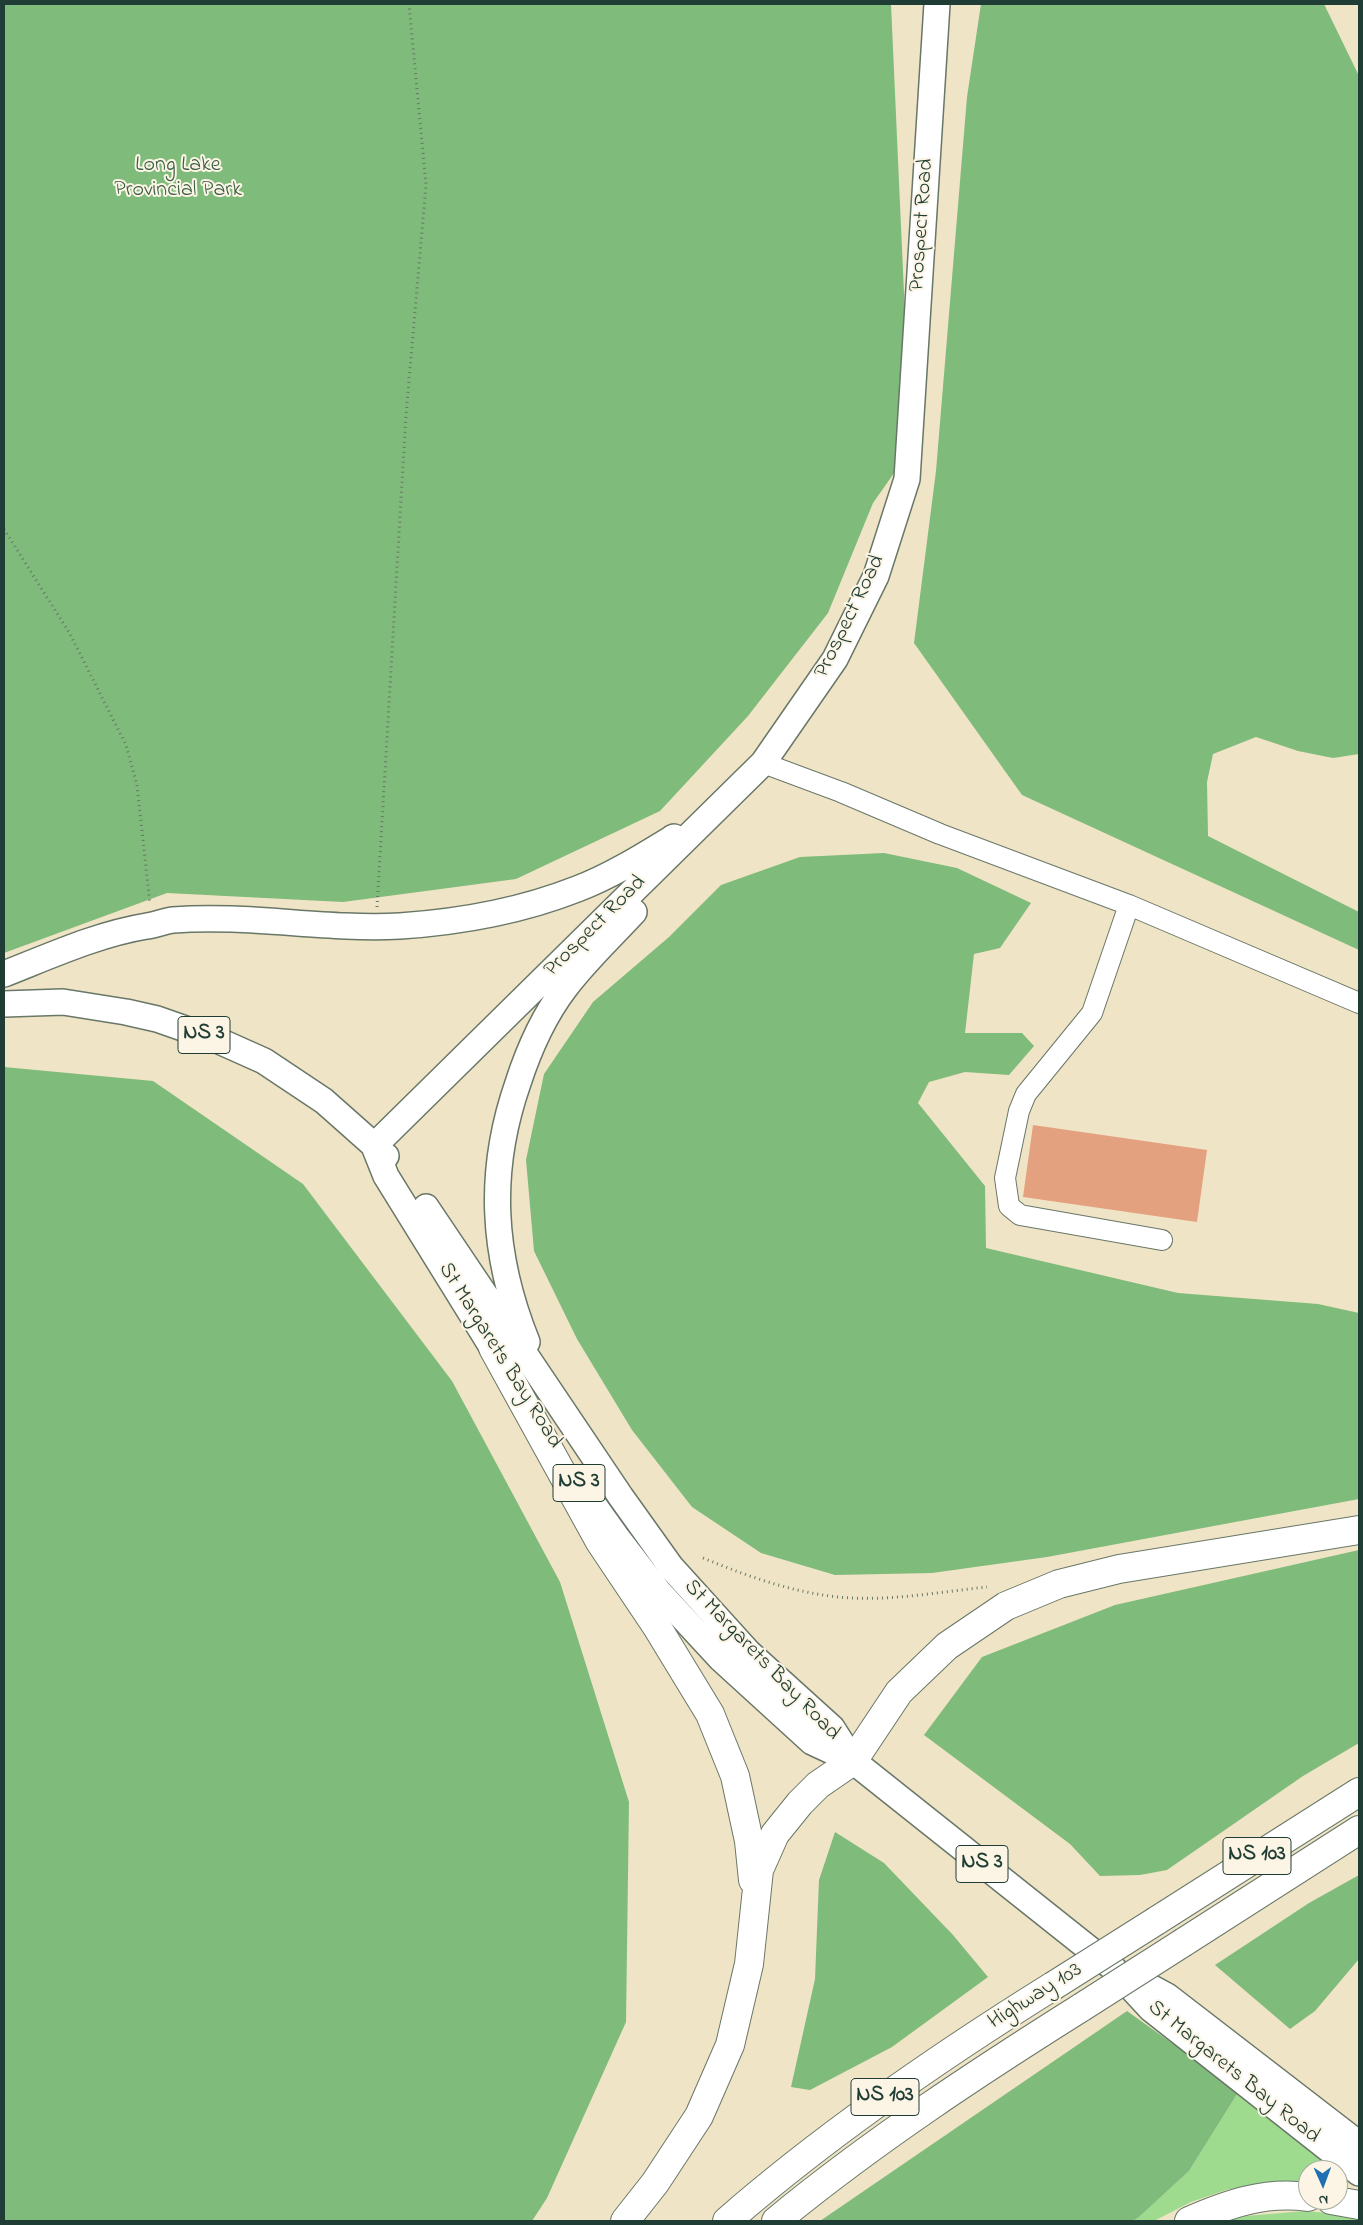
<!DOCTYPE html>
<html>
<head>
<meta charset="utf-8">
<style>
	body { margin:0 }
	#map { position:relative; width:1363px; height:2225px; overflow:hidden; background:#f0e4c6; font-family:"Indie Flower",sans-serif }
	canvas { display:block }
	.frame { position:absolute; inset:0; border:5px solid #1f3d34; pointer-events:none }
	.north { position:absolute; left:1298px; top:2160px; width:50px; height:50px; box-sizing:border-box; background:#fcf5e5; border:1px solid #a4ab9e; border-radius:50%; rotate:178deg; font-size:14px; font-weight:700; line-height:20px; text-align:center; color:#1f3d34 }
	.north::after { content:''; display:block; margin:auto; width:18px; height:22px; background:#1f6fb2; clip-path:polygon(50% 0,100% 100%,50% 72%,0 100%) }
</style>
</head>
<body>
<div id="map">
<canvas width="1363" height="2225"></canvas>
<div class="frame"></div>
<div class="north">N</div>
</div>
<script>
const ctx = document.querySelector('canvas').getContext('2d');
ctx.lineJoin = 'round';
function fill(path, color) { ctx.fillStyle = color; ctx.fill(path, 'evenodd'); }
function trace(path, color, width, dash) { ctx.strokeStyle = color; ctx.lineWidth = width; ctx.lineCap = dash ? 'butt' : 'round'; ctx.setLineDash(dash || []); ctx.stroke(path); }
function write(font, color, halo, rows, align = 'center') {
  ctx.font = font + ' "Indie Flower",sans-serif'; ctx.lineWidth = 4; ctx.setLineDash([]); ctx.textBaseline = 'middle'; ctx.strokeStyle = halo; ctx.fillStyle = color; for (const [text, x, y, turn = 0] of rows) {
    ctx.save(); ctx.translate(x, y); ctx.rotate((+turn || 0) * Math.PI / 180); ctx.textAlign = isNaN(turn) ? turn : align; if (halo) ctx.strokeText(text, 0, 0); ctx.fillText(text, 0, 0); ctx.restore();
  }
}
fill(new Path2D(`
	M1239 2091 1337 2170H1308V2184H1257L1226 2190 1191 2202 1154 2221H1132L1138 2218 1189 2171Z
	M1305 2211 1338 2214 1359 2219V2221H1228L1245 2216Z`), '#9fdb8f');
fill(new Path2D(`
	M4 4H891L911 449 873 503 828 613 748 716 660 811 516 879 343 902 167 893 4 953Z
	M981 4H1324L1359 76V754L1333 758 1298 751 1256 737 1213 754 1207 782 1208 836 1359 912V950L1022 795 914 643 936 471 967 97Z
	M884 853 957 868 1031 903 1000 948 974 954 965 1033H1022L1034 1046 1009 1075 965 1072 929 1082 918 1103 985 1186 986 1248 1178 1293 1318 1304 1359 1313V1499L1047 1557 932 1573 835 1575 761 1553 692 1507 632 1430 577 1339 534 1251 526 1160 544 1074 593 1002 669 937 721 885 800 857Z
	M4 1067 153 1081 303 1184 452 1381 560 1582 629 1802 626 2022 547 2198 532 2221H4Z
	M1359 1550V1743L1303 1776 1167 1870 1140 1875 1100 1876 1070 1844 924 1735 982 1657 1115 1605Z
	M835 1832 884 1863 953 1935 988 1977 892 2047 810 2090 791 2087 815 1979 819 1880Z
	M1359 1875V1959L1315 2011 1290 2029 1215 1965 1309 1903Z
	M1127 2011 1239 2091 1189 2171 1138 2218 1132 2221H820Z`), '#7fbb7a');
fill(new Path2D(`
	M1033 1125 1207 1150 1197 1222 1023 1197Z`), '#e4a180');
const minor = new Path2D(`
	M763 763 841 792 940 834 1129 905 1359 1003
	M1129 905 1092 1013 1026 1094 1019 1111 1005 1178 1009 1206 1020 1215 1162 1240`);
const major = new Path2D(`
	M4 974C50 956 98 934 147 926 156 925 164 921 173 920 248 914 324 930 400 926 460 922 521 911 577 889 611 876 643 856 674 837
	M4 1004 63 1002 126 1012 157 1019 217 1040 264 1061 324 1101 386 1156
	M374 1146 386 1176 503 1365
	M374 1146 763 763 835 659 876 576 907 479 937 4
	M426 1207 621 1497 671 1567 748 1652 832 1728 853 1761
	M527 1342C492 1255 487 1172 518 1083 529 1049 543 1017 565 988 585 961 611 937 634 912
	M581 1487 616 1536 659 1592 721 1659 812 1742 853 1761 1112 1967 1151 2009 1359 2173
	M1130 1976 1167 1996 1359 2144`);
const highway = new Path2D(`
	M493 1348 600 1542 657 1627 710 1714 735 1776 749 1841 753 1880
	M1156 1921 1359 1792
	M1184 1942 1359 1830
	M1331 2200 1359 2205
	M625 2221 655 2183 699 2116 730 2045 749 1964 759 1870 775 1834 800 1803 818 1785 853 1761 899 1692 947 1646 1006 1606 1059 1584 1119 1569 1359 1530
	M727 2221C828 2133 939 2057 1053 1986
	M776 2221C872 2142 977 2073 1082 2007
	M1189 2221C1228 2204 1265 2191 1308 2197`);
trace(minor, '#687767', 22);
trace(major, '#687767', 28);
trace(highway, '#687767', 30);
trace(new Path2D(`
	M4 529 70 634 126 745 137 785 150 904
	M377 907 406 415 426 185 409 4
	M703 1558C747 1576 791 1592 838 1597 887 1602 938 1592 987 1587`), '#687767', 3, [1, 4]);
trace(minor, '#fff', 20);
trace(major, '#fff', 25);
trace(highway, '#fff', 28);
const highwayBridge = new Path2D(`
	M1053 1986 1156 1921
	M1082 2007 1184 1942`);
trace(highwayBridge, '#687767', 30, []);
trace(highwayBridge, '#fff', 28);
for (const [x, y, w] of [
	[204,1035,52],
	[579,1483,52],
	[1257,1856,68],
	[982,1864,52],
	[885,2097,68]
]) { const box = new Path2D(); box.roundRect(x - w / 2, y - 18.5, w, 37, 4); ctx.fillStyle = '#fcf5e5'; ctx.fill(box); trace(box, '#1f3d34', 1); }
write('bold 21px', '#1f3d34', null, [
	["NS 3",204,1035],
	["NS 3",579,1483],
	["NS 103",1257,1856],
	["NS 3",982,1864],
	["NS 103",885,2097]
]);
write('22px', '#395d46', '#fcf5e5', [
	["Long Lake",178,166],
	["Provincial Park",178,191]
]);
write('22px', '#1f3d34', '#fcf5e5', [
	["Prospect Road",923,225,-86],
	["Prospect Road",851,617,-64],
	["Prospect Road",596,927,-45],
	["St Margarets Bay Road",499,1356,58],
	["St Margarets Bay Road",761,1661,46],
	["Highway 103",1036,1997,-32],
	["St Margarets Bay Road",1233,2073,39]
]);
</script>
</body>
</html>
